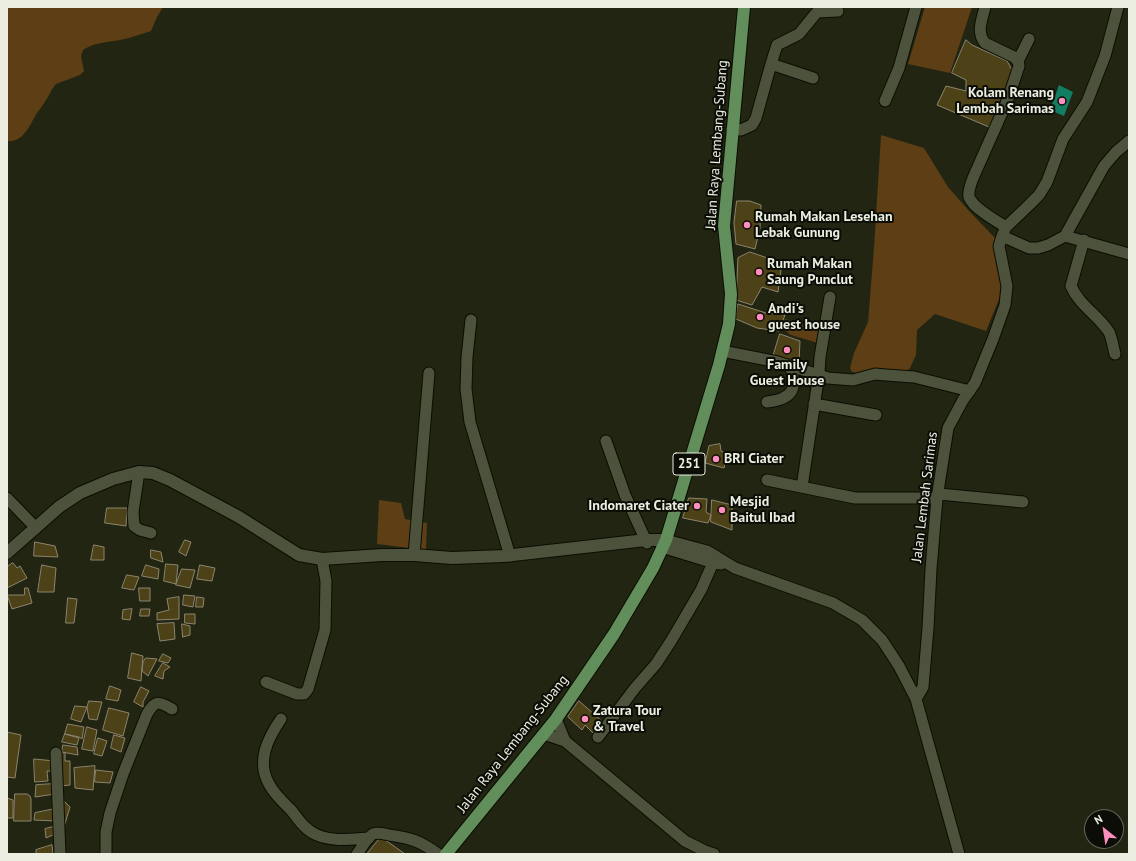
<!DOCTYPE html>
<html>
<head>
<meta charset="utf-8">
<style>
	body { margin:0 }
	#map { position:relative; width:1136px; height:861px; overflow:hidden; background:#212512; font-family:"PT Sans",sans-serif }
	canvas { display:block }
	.frame { position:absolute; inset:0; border:8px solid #ebeee1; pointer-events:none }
	.north { position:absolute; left:1084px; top:809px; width:40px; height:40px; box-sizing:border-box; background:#0b0d06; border:1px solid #65675e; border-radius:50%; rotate:330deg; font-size:11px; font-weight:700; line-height:16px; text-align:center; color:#ebeee1 }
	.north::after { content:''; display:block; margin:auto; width:14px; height:18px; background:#fe8ebd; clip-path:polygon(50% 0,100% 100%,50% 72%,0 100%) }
</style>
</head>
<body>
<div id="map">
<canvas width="1136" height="861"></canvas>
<div class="frame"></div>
<div class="north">N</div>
</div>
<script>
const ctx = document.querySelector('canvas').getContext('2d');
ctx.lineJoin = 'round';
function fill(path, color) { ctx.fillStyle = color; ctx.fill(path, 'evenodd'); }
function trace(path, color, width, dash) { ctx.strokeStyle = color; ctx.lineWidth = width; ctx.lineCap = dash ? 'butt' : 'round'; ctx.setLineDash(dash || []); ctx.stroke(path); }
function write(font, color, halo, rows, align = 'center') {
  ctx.font = font + ' "PT Sans",sans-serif'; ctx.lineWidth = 4; ctx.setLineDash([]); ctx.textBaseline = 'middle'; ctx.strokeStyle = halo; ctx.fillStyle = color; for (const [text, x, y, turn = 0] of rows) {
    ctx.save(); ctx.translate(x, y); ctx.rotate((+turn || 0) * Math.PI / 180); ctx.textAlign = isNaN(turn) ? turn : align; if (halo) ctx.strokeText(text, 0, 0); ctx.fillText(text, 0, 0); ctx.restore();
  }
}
fill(new Path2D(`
	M7 7H163L157 17 151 31C141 34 130 38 120 40 107 42 93 43 83 50L81 56 84 71 80 75 56 84C51 89 50 95 46 100 43 105 40 109 37 113 30 124 24 143 7 141Z
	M925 7H972L950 73 908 64Z
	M881 135 924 148 948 187 970 212 997 240 1002 292 986 331 935 314 917 330 916 355 910 368 898 379 852 372 850 368 854 353 868 322 874 248Z
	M785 319 804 324 823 332 818 343 791 335 783 329Z
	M379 500 401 503 405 519 427 523 426 550 377 544Z`), '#5e3e15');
fill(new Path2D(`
	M1059 85 1073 92 1064 116 1050 110Z`), '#127e61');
const building = new Path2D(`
	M966 40 972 45 1007 61 1015 75 989 127 937 105 946 86 966 91V80L952 73Z
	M737 201H750L761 205 760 228 755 249 736 244 734 223Z
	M750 252 782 263 778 292 762 287 752 305 736 300 738 258Z
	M738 304 766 313 785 315 779 331 757 328 736 319Z
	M780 334 800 341 799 362 772 360Z
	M720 444 721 451 727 454 724 468 705 463 709 446Z
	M689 498 707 499 706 512 711 515 708 523 683 518Z
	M712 500 732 505V530L711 522Z
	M107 508H127L126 526 105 523Z
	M185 540 191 542 186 556 179 552Z
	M35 542 55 546 58 557 34 556Z
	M94 545 104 547V560H91Z
	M151 550 161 552 163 562 151 558Z
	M13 563 17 568 20 566 27 578 7 588V567Z
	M166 564 178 565 176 584 164 581Z
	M42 565 56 568 54 592H38Z
	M146 565 159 569 158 579 142 576Z
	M200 565 215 568 212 581 197 579Z
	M182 569 195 570 190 588 176 585Z
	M127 575 139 577 134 590 122 588Z
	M25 588H28L32 603 12 609 7 595H24Z
	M139 588H150V601H140Z
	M184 595 195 596 193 607 183 605Z
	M179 597V619L157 620V613L169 610 167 599Z
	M197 597 204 598 203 607H196Z
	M68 598 77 599 74 623H66Z
	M132 609 130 620 122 619 123 610Z
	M141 609H150L149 616H140Z
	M185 614H195V624L185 623Z
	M174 623 175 639 160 641 157 624Z
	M182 624 190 626V635L183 637Z
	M132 653 143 656 141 681 128 678Z
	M163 654 171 658 168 663 159 661Z
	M146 658 157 659 148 676 142 671 143 662Z
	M163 663 170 667 164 671 163 679 155 676Z
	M110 686 121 690 118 701 106 699Z
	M141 687 149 691 143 702V707L134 702Z
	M89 701 102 702 97 720 89 719 87 708Z
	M579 701 603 722 594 734 585 725 582 730 568 717Z
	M75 706 87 707 81 722 71 719Z
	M109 708 129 713 123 736 103 730Z
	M68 724 84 727 82 739 79 737 65 734Z
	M87 727 97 730 93 751 82 749Z
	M7 732 21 735 15 778 7 777Z
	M65 734 79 738 77 745 62 742Z
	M114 735 125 738 121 752 111 748Z
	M98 738 107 741 102 756 94 754Z
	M63 745 77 747 78 755 62 752Z
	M65 753V761H70V785L59 786V754Z
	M34 759 55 761V771H47L48 781 35 782Z
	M95 766 93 790 75 788 74 768Z
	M96 770 113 772 110 783 95 782Z
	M55 784V794L35 797 36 785Z
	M15 794H27L30 796 31 799V821H14Z
	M7 798 13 800V818H7Z
	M65 802 70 807 64 827 60 805Z
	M55 809V821L34 820 35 813Z
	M53 827 55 834 46 838 45 829Z
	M381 837 405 854H367Z
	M52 845 53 854H36V850Z`);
fill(building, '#4d4118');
trace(building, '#8c856e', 1);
const minor = new Path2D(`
	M985 7C982 20 976 32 985 43L1014 57 1018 61 1019 66 1008 99 973 178C971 183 968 191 969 197 973 208 996 221 1006 227
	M1018 61 1029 39
	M771 64 777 45 799 34 817 12 838 11
	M885 101 899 68 916 7
	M732 129 741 130 752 125 756 118 771 64 813 78
	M1002 236 1029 248H1038L1048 245 1065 236 1104 166 1116 152 1129 141
	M1065 236 1129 254
	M1084 240 1071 286C1079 305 1098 315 1109 332 1112 338 1113 347 1115 354
	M471 320 467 357 466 389 470 422 510 556
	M722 351 778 362 828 378 853 380 875 374 886 375 914 377 970 391
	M767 402C793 399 798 389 790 365
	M814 404 876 415
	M606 441 625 495 647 543
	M139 472 133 512 134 526 140 530 151 533
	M767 480 855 498H937
	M802 487 819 374 820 357 830 297
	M939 494 1023 502
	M7 498 36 528
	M666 540 707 551 735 568 833 603 862 620 882 640 899 666 916 699 959 854
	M662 547 714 563 721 564
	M414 555 429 373
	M266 682 297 694H304L308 689 325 630 326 581 322 559
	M916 699 923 687 928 628 931 569 937 498 948 428 963 400 975 383 993 339 1005 305 1007 286 999 246 1002 236 1006 227 1028 206 1039 195 1047 182 1063 139 1087 102 1105 56 1118 7
	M281 719C268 738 256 761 269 784 274 794 283 802 291 810 299 820 305 830 317 835 333 842 352 839 369 838
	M556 719 565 741
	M544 734 565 741 685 841 705 851 714 854
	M598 737 635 688 656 664 671 641 701 590 716 556
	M56 753 60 854
	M106 854V832L110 813 123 774 147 714C155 700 159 701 172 709
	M357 854C362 848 366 838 373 834 378 832 384 834 389 835 411 838 420 841 438 854`);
const tertiary = new Path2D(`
	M7 553 59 507 80 493 113 479 139 472 153 473 170 480 239 517 299 555 322 559 382 555H414L452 558 504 556 646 540H666`);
const primary = new Path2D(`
	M446 854 556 719 614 634 653 568 666 540 719 365 729 324 731 294 724 226 744 7`);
trace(minor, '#0b0e01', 13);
trace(tertiary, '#0b0e01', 14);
trace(primary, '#0b0e01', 14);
trace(minor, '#4d523c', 11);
trace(tertiary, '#4d523c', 12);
trace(primary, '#618e5a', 12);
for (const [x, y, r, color] of [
	[1062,101,4,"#fe8ebd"],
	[747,225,4,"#fe8ebd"],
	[759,272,4,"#fe8ebd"],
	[760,317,4,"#fe8ebd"],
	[787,350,4,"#fe8ebd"],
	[716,459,4,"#fe8ebd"],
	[697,506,4,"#fe8ebd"],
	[722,510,4,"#fe8ebd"],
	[585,719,4,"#fe8ebd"]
]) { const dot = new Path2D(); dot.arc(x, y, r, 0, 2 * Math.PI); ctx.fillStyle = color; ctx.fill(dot); trace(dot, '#0b0d06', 1.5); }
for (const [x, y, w] of [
	[689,464,32]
]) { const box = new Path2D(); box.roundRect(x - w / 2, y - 11, w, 22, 3); ctx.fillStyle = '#0b0d06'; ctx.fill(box); trace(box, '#ebeee1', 1); }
write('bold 13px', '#ebeee1', null, [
	["251",689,464]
]);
write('bold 14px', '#ebeee1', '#0b0d06', [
	["Kolam Renang",1054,93,"right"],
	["Lembah Sarimas",1054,109,"right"],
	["Rumah Makan Lesehan",755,217],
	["Lebak Gunung",755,233],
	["Rumah Makan",767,264],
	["Saung Punclut",767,280],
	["Andi's",768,309],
	["guest house",768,325],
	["Family",787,365,"center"],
	["Guest House",787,381,"center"],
	["BRI Ciater",724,459],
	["Mesjid",730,502],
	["Baitul Ibad",730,518],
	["Indomaret Ciater",689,506,"right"],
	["Zatura Tour",593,711],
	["& Travel",593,727]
], 'left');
write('14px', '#ebeee1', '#0b0d06', [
	["Jalan Raya Lembang-Subang",717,145,-86],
	["Jalan Lembah Sarimas",925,497,-83],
	["Jalan Raya Lembang-Subang",513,744,-52]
]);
</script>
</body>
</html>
